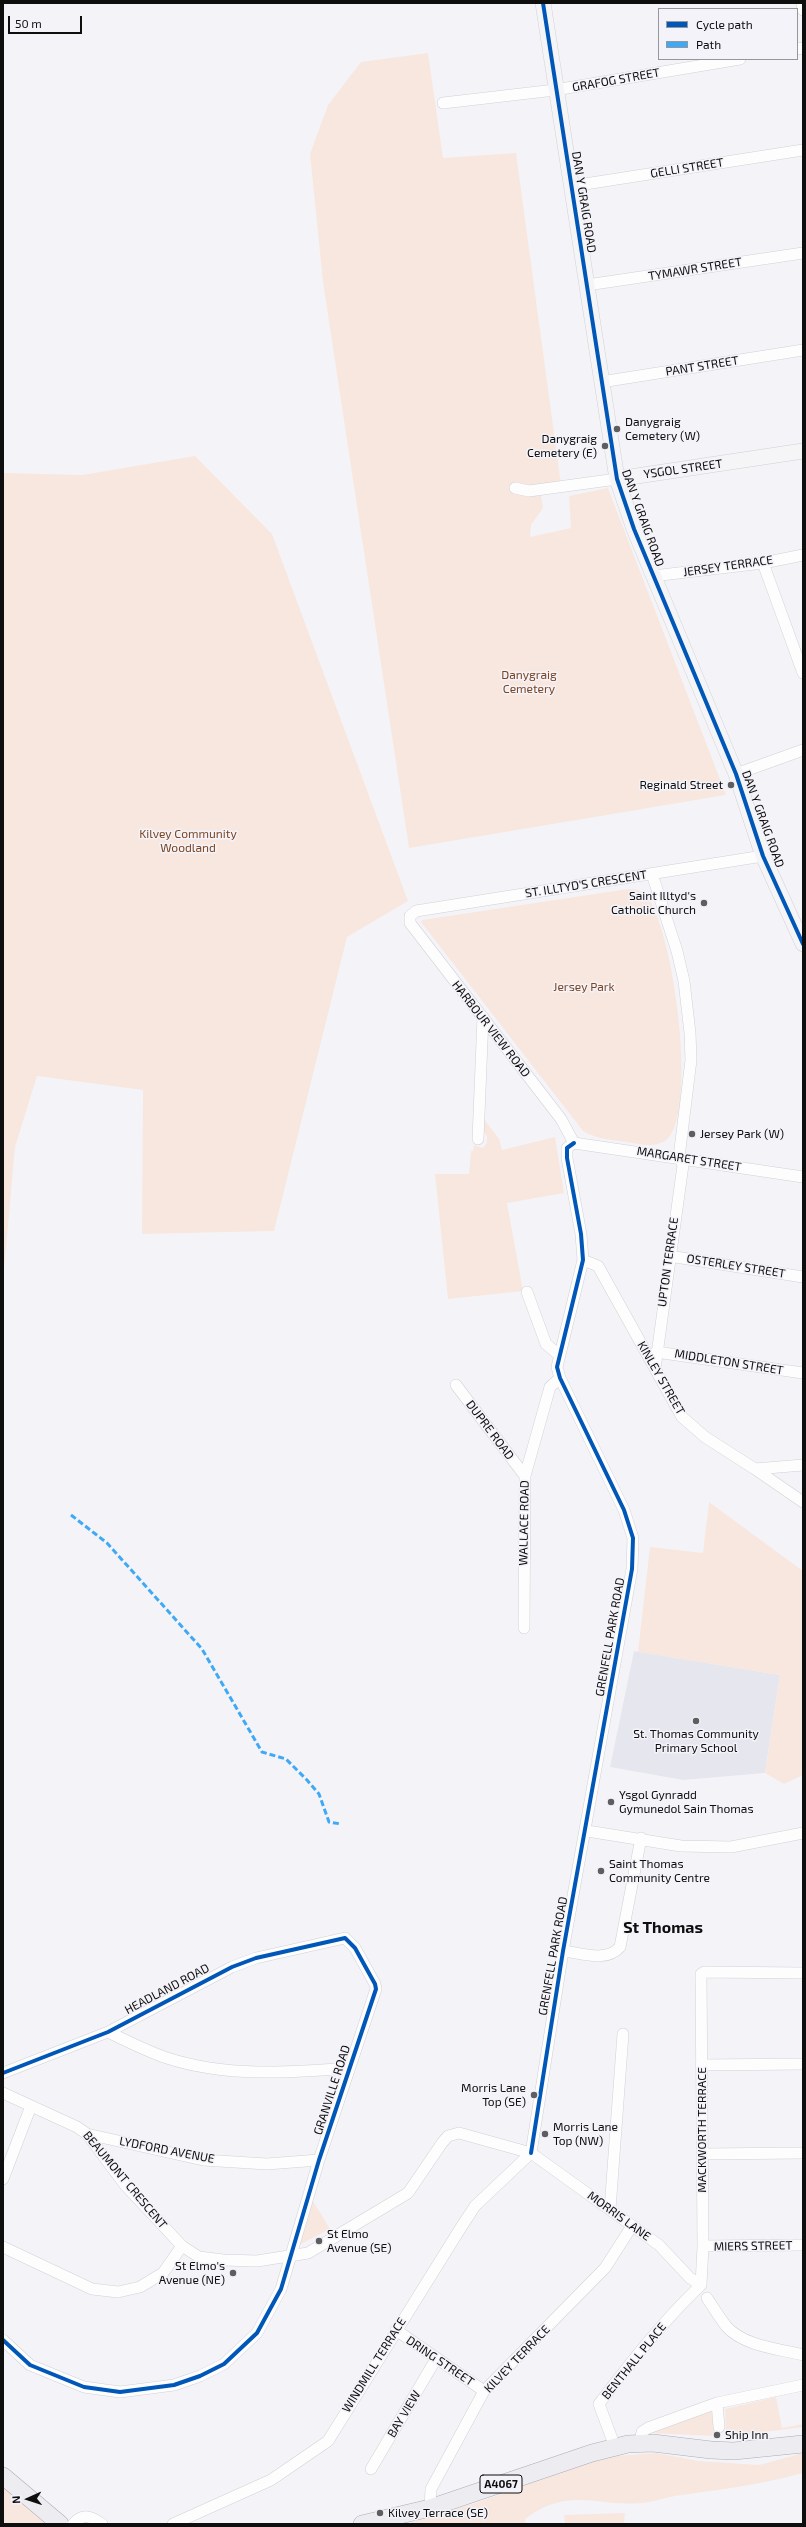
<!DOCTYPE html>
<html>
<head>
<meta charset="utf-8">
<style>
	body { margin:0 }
	#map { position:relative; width:806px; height:2527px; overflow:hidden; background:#f4f4f8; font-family:"Exo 2",sans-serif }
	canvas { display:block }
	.frame { position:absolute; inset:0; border:4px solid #0e0e0f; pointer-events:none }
	.legend { position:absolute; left:658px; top:8px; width:140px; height:52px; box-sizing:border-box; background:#f3f3f9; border:1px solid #97979b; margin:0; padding:5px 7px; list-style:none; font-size:12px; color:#0e0e0f }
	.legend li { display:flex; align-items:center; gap:8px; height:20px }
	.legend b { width:20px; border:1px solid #97979b }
	.north { position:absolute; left:8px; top:2479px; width:40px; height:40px; -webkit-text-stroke:3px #f3f3f9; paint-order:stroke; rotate:267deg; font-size:11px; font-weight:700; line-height:16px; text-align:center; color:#0e0e0f }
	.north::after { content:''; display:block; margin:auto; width:14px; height:18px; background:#0e0e0f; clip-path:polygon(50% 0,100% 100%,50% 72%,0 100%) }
	.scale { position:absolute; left:8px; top:16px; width:74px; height:18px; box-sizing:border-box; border:2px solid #0e0e0f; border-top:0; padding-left:5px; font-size:12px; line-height:14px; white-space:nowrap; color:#0e0e0f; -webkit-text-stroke:3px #f3f3f9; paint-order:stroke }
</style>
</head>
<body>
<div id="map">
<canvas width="806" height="2527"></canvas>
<div class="frame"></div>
<ul class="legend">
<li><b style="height:5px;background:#0057b8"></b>Cycle path</li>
<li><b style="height:5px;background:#3fa9f5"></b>Path</li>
</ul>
<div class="north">N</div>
<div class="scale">50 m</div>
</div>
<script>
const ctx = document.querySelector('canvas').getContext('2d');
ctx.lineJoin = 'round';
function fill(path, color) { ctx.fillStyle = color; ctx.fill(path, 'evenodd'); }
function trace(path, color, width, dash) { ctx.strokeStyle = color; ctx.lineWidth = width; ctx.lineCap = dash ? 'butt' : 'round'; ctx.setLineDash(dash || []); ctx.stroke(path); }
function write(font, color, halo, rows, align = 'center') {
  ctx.font = font + ' "Exo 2",sans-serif'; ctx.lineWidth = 3; ctx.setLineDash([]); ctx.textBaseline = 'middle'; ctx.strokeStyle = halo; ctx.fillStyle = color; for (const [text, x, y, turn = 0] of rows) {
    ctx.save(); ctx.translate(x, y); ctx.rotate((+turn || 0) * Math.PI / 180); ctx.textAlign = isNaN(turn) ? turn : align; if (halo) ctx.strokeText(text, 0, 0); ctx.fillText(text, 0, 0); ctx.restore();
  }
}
fill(new Path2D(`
	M634 1651 780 1675 765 1773 683 1780 610 1767Z`), '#e6e6ef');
fill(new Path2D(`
	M428 53 443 158 516 153 562 492 541 495 543 508 531 525 530 537 571 528 569 496 608 488 726 795 409 848 323 282 310 154 328 105 361 62Z
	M195 456 272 534 408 901 347 937 274 1231 142 1234 143 1090 37 1076 15 1147 3 1281V473L82 475Z
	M628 889C634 889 641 890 645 894 673 922 700 1118 665 1141 654 1148 639 1144 627 1142 612 1140 596 1139 583 1131L421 922 422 920Z
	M484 1119 499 1139 502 1150 555 1137 564 1193 507 1203 523 1291 448 1299 435 1174H469L471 1151H473L474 1145 483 1148 487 1143V1136L483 1131Z
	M709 1502 803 1571V1775L784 1784 765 1773 780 1675 638 1652 650 1547 703 1553Z
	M313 2201 330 2229 301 2244 300 2243Z
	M776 2397 782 2428 803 2424V2427L726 2437 725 2409Z
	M710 2411 713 2414 714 2436 649 2433Z
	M656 2453 699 2461 759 2465 803 2453V2473C760 2485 718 2490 675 2496 664 2498 653 2502 642 2503 595 2507 570 2486 525 2519L526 2524H406L479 2502 586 2463 615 2456Z
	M3 2485 50 2524H3Z
	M625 2513 624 2524H565L564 2515Z`), '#f8e7df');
const street = new Path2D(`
	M802 3 803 10
	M797 49 803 48
	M443 103 555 90 740 59
	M572 186 803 150
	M587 285 803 253
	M601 382 803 350
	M515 488 529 491 617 479
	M763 563 803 673
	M653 576 763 563 803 555
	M736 774 803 750
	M652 874 677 951 684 981 690 1033 691 1060 679 1157 683 1165 655 1369
	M478 1139 483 1017
	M574 1143 561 1119 410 923V916L416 911 763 856
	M574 1143 803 1177
	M669 1256 803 1277
	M583 1260 598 1266 682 1417 705 1437 755 1469 803 1502
	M527 1292 546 1344 559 1355
	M656 1352 803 1373
	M456 1385 525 1476
	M755 1469 803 1465
	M524 1628 525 1476 550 1387 560 1378
	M587 1831 681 1846 731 1847 803 1833
	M563 1951C582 1953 606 1963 620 1947L641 1838
	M108 2032C127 2041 146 2051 167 2058 225 2077 289 2073 349 2068
	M701 2065 803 2064
	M3 2073 108 2032 232 1967 256 1958 345 1938 355 1948 375 1984 376 1989 319 2160 281 2289 257 2333 224 2364 200 2376 174 2385 120 2392 84 2387 30 2365 3 2340
	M3 2093 77 2127 87 2134 125 2185 182 2246 199 2257 223 2260 257 2261 308 2253 408 2193 442 2143 448 2136 459 2133 531 2153 659 2245 690 2278 701 2285
	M87 2134 203 2160 267 2164 319 2160
	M531 2153 563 1951 632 1569 633 1538 624 1510 560 1378 557 1367 583 1260 581 1234 567 1158V1148L574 1143
	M702 2154 803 2153
	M3 2179 31 2106
	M610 2209 623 2034
	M703 2246 803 2245
	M3 2247 92 2289 118 2292 140 2287 163 2273 182 2246
	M701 2285 703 2246 701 1974 704 1972 803 1973
	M707 2298C713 2307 719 2317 726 2326 743 2346 779 2349 803 2355
	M396 2330 484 2391
	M719 2427 717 2403 803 2385
	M640 2442 642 2432 648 2428 717 2403
	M615 2447 599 2404C631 2362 663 2321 701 2285
	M371 2469 436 2359
	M430 2508 431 2489 484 2391 605 2268 632 2226
	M73 2524C83 2513 91 2516 102 2524
	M173 2524 271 2480 328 2441 460 2229 475 2206 531 2153`);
const secondary = new Path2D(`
	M543 3 617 479 634 529 736 774 763 856 803 944
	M617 479 803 451`);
const primary = new Path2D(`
	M3 2476 60 2524
	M362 2524 430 2508 592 2453 628 2444 653 2443 711 2450 734 2451 803 2444`);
trace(street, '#d1d1d4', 12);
trace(secondary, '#d1d1d4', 16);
trace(primary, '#adacb7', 18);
trace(street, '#fdfdfe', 11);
trace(secondary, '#f5f5f7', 15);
trace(primary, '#ececf1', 17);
trace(new Path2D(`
	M71 1515 107 1543 202 1649 262 1752 286 1759 307 1780 319 1794 329 1822 341 1824`), '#3fa9f5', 3, [6, 3]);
trace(new Path2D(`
	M543 3 617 479 634 529 736 774 763 856 803 944
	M3 2073 108 2032 232 1967 256 1958 345 1938 355 1948 375 1984 376 1989 319 2160 281 2289 257 2333 224 2364 200 2376 174 2385 120 2392 84 2387 30 2365 3 2340
	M531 2153 563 1951 632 1569 633 1538 624 1510 560 1378 557 1367 583 1260 581 1234 567 1158V1148L574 1143`), '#0057b8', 4);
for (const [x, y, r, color] of [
	[617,429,4,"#5e5e61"],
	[605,446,4,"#5e5e61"],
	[731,785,4,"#5e5e61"],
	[704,903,4,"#5e5e61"],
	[692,1134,4,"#5e5e61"],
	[696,1721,4,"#5e5e61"],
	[611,1802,4,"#5e5e61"],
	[601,1871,4,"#5e5e61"],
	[534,2095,4,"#5e5e61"],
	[545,2134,4,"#5e5e61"],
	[319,2241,4,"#5e5e61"],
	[233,2273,4,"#5e5e61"],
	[717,2435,4,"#5e5e61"],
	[380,2513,4,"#5e5e61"]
]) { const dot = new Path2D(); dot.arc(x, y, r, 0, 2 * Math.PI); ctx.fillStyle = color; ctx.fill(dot); trace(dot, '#f3f3f9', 1.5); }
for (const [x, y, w] of [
	[501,2484,42]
]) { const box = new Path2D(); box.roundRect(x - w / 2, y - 9, w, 18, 3); ctx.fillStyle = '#f3f3f9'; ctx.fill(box); trace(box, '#0e0e0f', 1); }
write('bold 11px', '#0e0e0f', null, [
	["A4067",501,2484]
]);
write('12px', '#0e0e0f', '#f3f3f9', [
	["GRAFOG STREET",616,80,-10],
	["GELLI STREET",687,168,-9],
	["DAN Y GRAIG ROAD",584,202,81],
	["TYMAWR STREET",695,269,-9],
	["PANT STREET",702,366,-9],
	["YSGOL STREET",683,469,-8],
	["DAN Y GRAIG ROAD",643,518,70],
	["JERSEY TERRACE",728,566,-8],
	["DAN Y GRAIG ROAD",763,819,70],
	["ST. ILLTYD'S CRESCENT",586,884,-9],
	["HARBOUR VIEW ROAD",491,1029,52],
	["MARGARET STREET",689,1159,9],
	["UPTON TERRACE",668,1262,-82],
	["OSTERLEY STREET",736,1266,9],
	["MIDDLETON STREET",729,1362,9],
	["KINLEY STREET",661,1378,60],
	["DUPRE ROAD",490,1430,53],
	["WALLACE ROAD",524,1523,-89],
	["GRENFELL PARK ROAD",610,1637,-80],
	["GRENFELL PARK ROAD",553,1956,-80],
	["HEADLAND ROAD",167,1989,-28],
	["GRANVILLE ROAD",332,2090,-72],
	["MACKWORTH TERRACE",702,2130,-90],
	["LYDFORD AVENUE",167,2150,11],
	["BEAUMONT CRESCENT",125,2180,50],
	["MORRIS LANE",619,2216,36],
	["MIERS STREET",753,2246,-1],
	["KILVEY TERRACE",517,2359,-46],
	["DRING STREET",440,2361,34],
	["BENTHALL PLACE",634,2361,-51],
	["WINDMILL TERRACE",374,2365,-58],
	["BAY VIEW",404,2414,-59]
]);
write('12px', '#0e0e0f', '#f3f3f9', [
	["Danygraig",625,422],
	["Cemetery (W)",625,436],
	["Danygraig",597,439,"right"],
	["Cemetery (E)",597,453,"right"],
	["Reginald Street",723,785,"right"],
	["Saint Illtyd's",696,896,"right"],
	["Catholic Church",696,910,"right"],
	["Jersey Park (W)",700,1134],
	["St. Thomas Community",696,1734,"center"],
	["Primary School",696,1748,"center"],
	["Ysgol Gynradd",619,1795],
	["Gymunedol Sain Thomas",619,1809],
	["Saint Thomas",609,1864],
	["Community Centre",609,1878],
	["Morris Lane",526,2088,"right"],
	["Top (SE)",526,2102,"right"],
	["Morris Lane",553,2127],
	["Top (NW)",553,2141],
	["St Elmo",327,2234],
	["Avenue (SE)",327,2248],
	["St Elmo's",225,2266,"right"],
	["Avenue (NE)",225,2280,"right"],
	["Ship Inn",725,2435],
	["Kilvey Terrace (SE)",388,2513]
], 'left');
write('12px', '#7e4520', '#f3f3f9', [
	["Danygraig",529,675],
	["Cemetery",529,689],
	["Kilvey Community",188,834],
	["Woodland",188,848],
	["Jersey Park",584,987]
]);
write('bold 16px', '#0e0e0f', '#f3f3f9', [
	["St Thomas",663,1928]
]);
</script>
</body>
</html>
